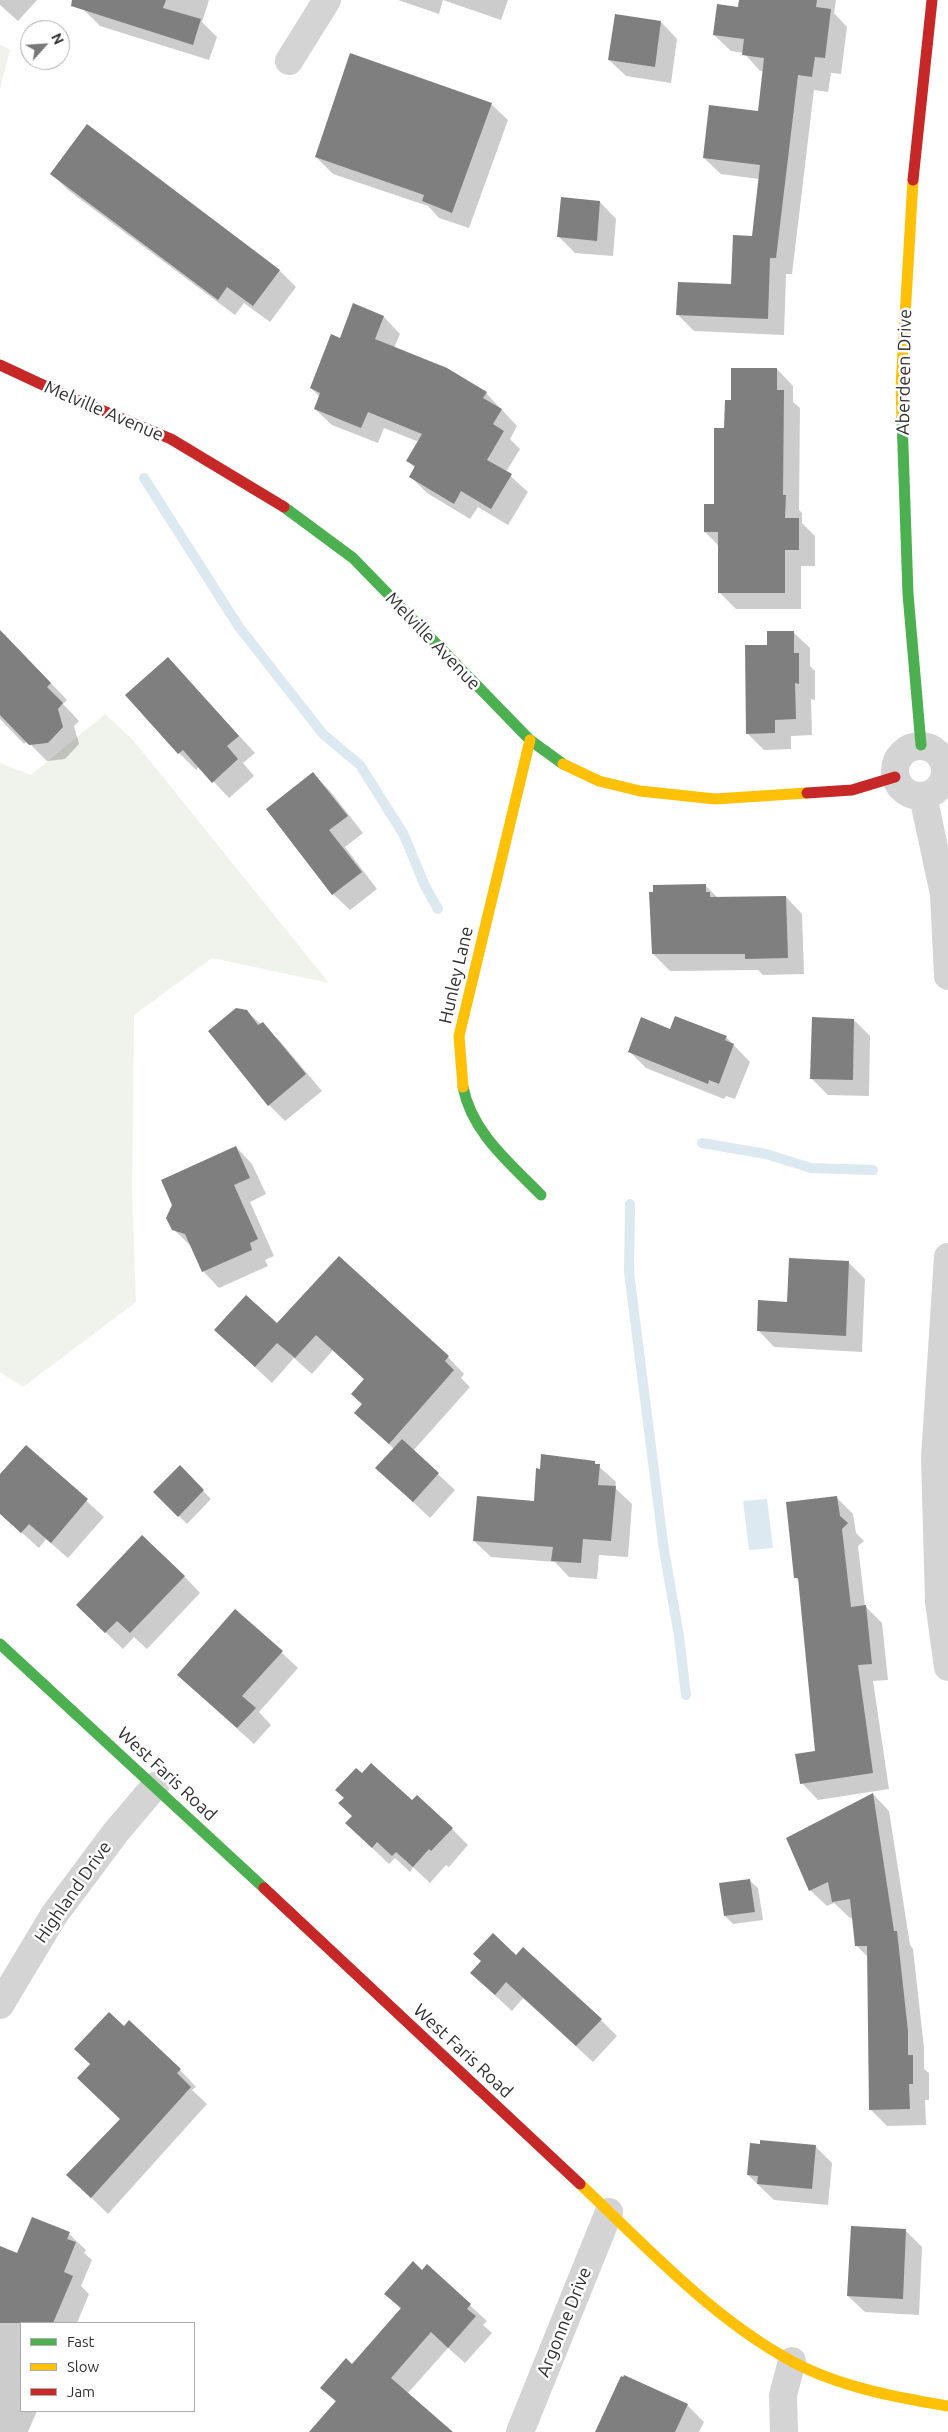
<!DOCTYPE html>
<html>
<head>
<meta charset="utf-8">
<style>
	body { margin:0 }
	#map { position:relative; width:948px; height:2432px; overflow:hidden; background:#fff; font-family:Ubuntu,sans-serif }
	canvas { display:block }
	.legend { position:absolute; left:20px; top:2322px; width:175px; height:90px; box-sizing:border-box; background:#fff; border:1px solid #acacac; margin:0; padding:6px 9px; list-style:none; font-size:15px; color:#303030 }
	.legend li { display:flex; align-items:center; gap:10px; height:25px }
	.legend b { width:25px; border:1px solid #acacac }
	.north { position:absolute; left:20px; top:20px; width:50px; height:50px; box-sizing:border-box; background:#fff; border:1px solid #acacac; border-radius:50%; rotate:64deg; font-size:14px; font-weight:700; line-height:20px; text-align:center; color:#303030 }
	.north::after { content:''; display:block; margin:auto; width:18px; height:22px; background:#787878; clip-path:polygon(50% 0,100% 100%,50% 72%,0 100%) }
</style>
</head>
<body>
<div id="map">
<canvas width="948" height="2432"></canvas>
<ul class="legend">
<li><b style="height:6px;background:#4caf50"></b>Fast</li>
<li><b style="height:6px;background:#ffc107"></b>Slow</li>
<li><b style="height:6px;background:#c62828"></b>Jam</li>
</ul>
<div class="north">N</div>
</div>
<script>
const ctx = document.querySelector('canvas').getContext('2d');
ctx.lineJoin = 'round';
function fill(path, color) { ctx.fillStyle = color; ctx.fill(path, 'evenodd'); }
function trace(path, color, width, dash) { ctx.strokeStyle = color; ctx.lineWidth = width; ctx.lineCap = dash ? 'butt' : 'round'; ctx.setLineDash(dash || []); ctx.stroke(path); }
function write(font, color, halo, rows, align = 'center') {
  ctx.font = font + ' Ubuntu,sans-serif'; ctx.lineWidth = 5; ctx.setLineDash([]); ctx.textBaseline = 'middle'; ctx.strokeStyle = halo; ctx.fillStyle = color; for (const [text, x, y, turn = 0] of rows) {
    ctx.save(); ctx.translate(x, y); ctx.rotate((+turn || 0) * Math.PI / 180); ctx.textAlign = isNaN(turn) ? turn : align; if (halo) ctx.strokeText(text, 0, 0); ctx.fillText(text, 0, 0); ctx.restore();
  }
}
fill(new Path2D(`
	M0 44 10 50 0 89Z
	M105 714 133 740 329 983 212 958 134 1015 132 1192 136 1302 23 1387 0 1372V763L31 775Z`), '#f0f3ec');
fill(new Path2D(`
	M767 1499 773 1548 749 1550 743 1501Z`), '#dde9f0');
fill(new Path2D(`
	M0 0H37L18 21 0 5Z
	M86 0H209L202 22 217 37 209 60 100 26 83 9Z
	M398 0H443L439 14Z
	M443 0H508L501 20Z
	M740 0H836L834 13 847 27 841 74 831 73 828 92 814 90 792 274H786L784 335 694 331 678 315 732 285 753 237 759 179 721 174 704 158 759 112 764 71H760L744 53 731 51 714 35 739 8Z
	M661 22 677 39 671 83 626 76 609 60Z
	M491 104 508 120 469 228 439 218 428 206 333 174 316 157Z
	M87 126 280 271 296 287 270 322 244 303 235 315 68 190 52 174Z
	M600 202 616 219 613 256 575 253 558 236Z
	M354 305 384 317 400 334 394 348 486 393 517 426 510 439 520 449 506 472 528 492 508 525 478 507 470 519 427 493 410 476 415 468 407 460 419 442 384 428 378 443 332 425 315 409 320 397 311 388 340 339Z
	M777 369 793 386V402L800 408 799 510 802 513V523L815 536V566H801V609H736L719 592V546L705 532 715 505 726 429 733 401Z
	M793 632 810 648V666L815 671V700L811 699 812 735 791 736V749L764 750 747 733 768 646Z
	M3 633 67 700 63 704 79 721 74 726 79 744 65 759 47 761 27 741 24 744 0 719V635Z
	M168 658 255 753 243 763 254 776 229 798 199 766 196 770 179 753 127 695Z
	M313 774 330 791 363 833 345 847 377 889 350 910 333 894Z
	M706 886 718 898 786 897 802 914 804 974 763 975 758 970 670 971 653 954Z
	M246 1011 279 1040 322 1091 285 1121 269 1105Z
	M854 1020 870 1036 869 1096 828 1095 812 1079Z
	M671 1031 726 1037 750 1062 735 1099 726 1096 724 1099 646 1068 629 1051Z
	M236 1147 252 1164 266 1194 250 1202 274 1256 265 1260 268 1266 219 1288 203 1271 192 1247 173 1229Z
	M849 1263 865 1279 862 1352 774 1347 758 1330 788 1303Z
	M278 1325 448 1357 464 1374 461 1378 470 1387 413 1451 455 1490 430 1518 377 1468 394 1449 356 1413 363 1405 352 1394 365 1380 333 1350 312 1374 294 1358 272 1383 215 1330Z
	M26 1446 104 1517 68 1558 46 1539 39 1548 0 1513V1476Z
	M594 1462 616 1482 615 1488 632 1504 628 1557 599 1555 597 1579 569 1577 555 1562 491 1557 474 1541Z
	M180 1467 211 1499 187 1524 155 1492Z
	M837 1498 853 1514 856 1533 864 1541 858 1546 865 1606 882 1623 888 1680 873 1681 889 1789 818 1800 802 1783 817 1752 799 1581 796 1578Z
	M184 1576 200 1593 147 1649 134 1637 123 1649 94 1621Z
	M236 1610 298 1668 259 1712 271 1725 254 1744 178 1675Z
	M362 1775 412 1802 452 1829 468 1845 449 1867 446 1865 430 1883 413 1867 410 1872 395 1858 389 1864 346 1823 353 1816 345 1798Z
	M873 1794 889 1811 910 1945 913 1949 924 2048V2069L929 2073V2100H925L926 2125 887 2126 870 2109 868 1957 856 1945 853 1918H850L834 1903 827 1906 810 1890Z
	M749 1880 758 1888 763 1920 733 1924 725 1916Z
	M516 1956 601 2020 617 2036 593 2062 523 1998 512 2011 471 1973Z
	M124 2028 180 2070 196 2087 192 2090 207 2104 108 2214 68 2175 121 2119Z
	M815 2146 832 2163 828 2205 774 2200 748 2175Z
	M906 2231 922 2247 919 2315 865 2312 848 2296Z
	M69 2234 86 2250 84 2253 92 2260 81 2286 89 2294 77 2323H21V2411H37L28 2432H0V2247L17 2255Z
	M427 2266 487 2321 483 2325 492 2333 465 2363 448 2348 407 2394 450 2432H314L337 2403 322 2388 352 2366 401 2309 386 2294 422 2271Z
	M687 2405 704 2422 699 2432H596Z`), '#0003');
trace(new Path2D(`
	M144 478 239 627 323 734 360 765 404 835 425 886 438 909
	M702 1143 766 1154 811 1168 873 1170
	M630 1204 629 1272 664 1550 679 1636 686 1695`), '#dde9f0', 10);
fill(new Path2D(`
	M72 0H166L163 8 201 19 193 45 71 6Z
	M739 0H817L816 7 831 9 825 58 815 57 812 77 798 75 776 258H770L768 319 676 315 678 282 731 284 733 235 752 236 760 165 703 158 709 105 758 111 764 58 742 55 744 39 713 35 717 4 738 7Z
	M615 14 661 21 655 67 608 60Z
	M350 53 492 103 452 213 422 201 424 195 315 157Z
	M87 124 280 270 253 306 227 287 218 300 50 174Z
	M561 197 600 201 597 241 557 237Z
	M353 303 384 316 375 339 447 368 487 392 483 398 502 409 493 424 504 431 487 460 512 474 491 509 461 491 454 504 409 477 415 466 406 461 422 434 368 412 361 428 314 409 320 393 310 388 331 334 340 338Z
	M731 368H777V390H784L783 495H786L785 518H799V550H785V593H718V532H704V504H714V428H724L725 400H731Z
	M0 630 51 683 47 687 63 703 58 709 63 727 48 743 29 745 0 715Z
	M767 631H794V653H799V684L795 683 796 719 775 720V733L746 734 745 645H767Z
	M168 657 239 736 227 746 238 759 212 783 183 750 178 754 125 695Z
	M313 772 348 816 329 830 362 872 332 895 266 809Z
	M706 884V892H710V897L786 896 788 958 745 959V954H652L649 892H653V885Z
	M236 1008 247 1010 258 1025 263 1022 306 1074 268 1106 208 1031Z
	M675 1016 727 1036 725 1040 734 1044 719 1084 709 1080 708 1084 628 1052 641 1017 670 1029Z
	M812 1017 854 1019 853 1080 810 1079Z
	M236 1146 250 1178 234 1185 258 1239 250 1243 252 1250 202 1272 185 1234 172 1230 166 1218 172 1205 161 1180Z
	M339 1256 449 1356 445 1361 454 1370 389 1444 354 1413 362 1404 351 1394 364 1379 316 1335 295 1358 277 1343 255 1367 214 1330 246 1295 277 1323Z
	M789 1258 849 1261 846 1336 757 1331 758 1300 787 1302Z
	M402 1439 439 1473 413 1502 375 1468Z
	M26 1445 88 1499 51 1543 29 1524 21 1533 0 1514V1474Z
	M541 1454 595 1461V1464H600L598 1485 616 1486 611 1541 583 1539 581 1563 551 1561 553 1547 473 1541 477 1496 534 1501 536 1468 540 1469Z
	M180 1465 204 1490 178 1517 153 1492Z
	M837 1496 840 1516 848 1523 842 1529 851 1607 866 1605 872 1664 858 1665 873 1773 800 1784 795 1754 815 1751 798 1578H794L786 1502Z
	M142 1535 185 1576 130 1633 117 1621 105 1633 76 1605Z
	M235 1609 283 1651 242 1696 256 1708 237 1728 177 1675Z
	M371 1763 412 1800 417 1795 453 1828 431 1851 429 1849 413 1867 396 1852 392 1856 377 1842 372 1848 345 1823 352 1816 338 1803 344 1798 335 1790 356 1768 362 1773Z
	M873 1793 894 1931H897L908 2031V2055H913V2084H909L910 2109 869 2110 867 1946H855L850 1899 832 1902 828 1882 809 1891 786 1838Z
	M750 1879 755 1912 724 1916 719 1883Z
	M493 1933 516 1955 523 1947 602 2019 576 2046 506 1982 495 1995 470 1973 481 1961 473 1954Z
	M109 2012 124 2026 129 2020 181 2069 177 2073 191 2087 91 2198 66 2175 120 2119 77 2078 90 2064 74 2049Z
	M760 2140 816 2145 812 2189 757 2184 758 2176 747 2175 750 2143 760 2144Z
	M32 2217 70 2232 67 2239 76 2242 64 2272 73 2276 53 2323H0V2246L17 2253Z
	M851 2226 906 2229 903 2299 847 2296Z
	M413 2261 422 2270 427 2264 471 2304 467 2309 476 2316 448 2348 431 2332 391 2378 453 2432H309L336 2401 320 2388 346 2358 352 2364 401 2308 384 2294Z
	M624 2375 688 2404 675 2432H595L621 2376 623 2377Z`), '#7f7f7f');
trace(new Path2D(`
	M289 61 327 0
	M895 771a25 25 0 1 1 50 0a25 25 0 1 1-50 0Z
	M923 796 944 894 948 976
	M948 1257 935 1458 939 1602 948 1667
	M0 2005 54 1915 116 1832 155 1786
	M520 2432 609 2212
	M784 2432 783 2395 792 2361`), '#d4d4d4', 28);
trace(new Path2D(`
	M902 418 908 594 921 745
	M284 507 353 558 530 740 563 764
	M463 1087C472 1133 510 1163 541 1195
	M0 1644 264 1888`), '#4caf50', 11);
trace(new Path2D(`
	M902 418 901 386 913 180
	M563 764 599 781 640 791 715 799 807 793
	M463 1087 459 1036 530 740
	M580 2184C648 2248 720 2327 805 2368 850 2389 900 2398 948 2406`), '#ffc107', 11);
trace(new Path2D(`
	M913 180 932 0
	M0 365 58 392 171 439 284 507
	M807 793 852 790 895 777
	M264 1888 580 2184`), '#c62828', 11);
write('18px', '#303030', '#fff', [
	["Aberdeen Drive",904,372,-89],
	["Melville Avenue",104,411,23],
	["Melville Avenue",433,641,46],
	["Hunley Lane",456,975,-77],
	["West Faris Road",167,1774,43],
	["Highland Drive",73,1892,-55],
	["West Faris Road",463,2051,43],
	["Argonne Drive",564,2322,-68]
]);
</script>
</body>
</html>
